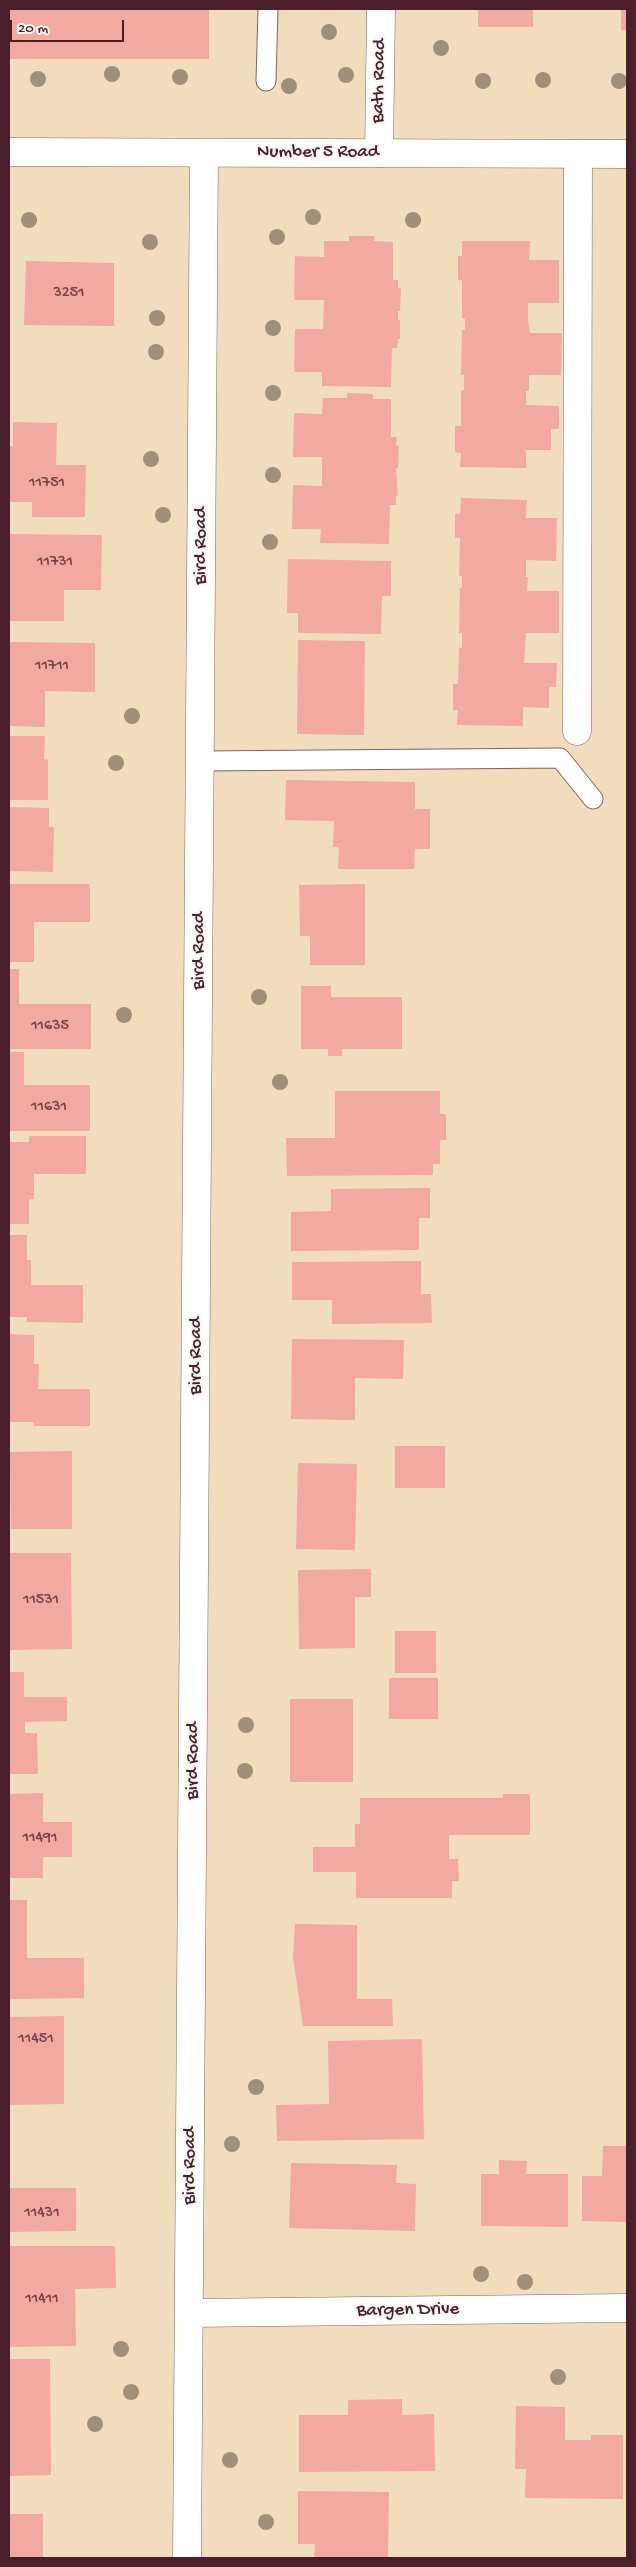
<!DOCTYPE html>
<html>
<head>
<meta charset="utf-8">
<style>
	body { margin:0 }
	#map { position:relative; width:636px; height:2567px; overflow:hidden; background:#f1dcbd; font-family:"Gochi Hand",sans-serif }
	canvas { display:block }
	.frame { position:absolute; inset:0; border:10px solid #4a1f2b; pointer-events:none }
	.scale { position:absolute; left:10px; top:20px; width:114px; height:22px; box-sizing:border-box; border:2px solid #4a1f2b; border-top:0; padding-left:6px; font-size:15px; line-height:18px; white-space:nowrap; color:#4a1f2b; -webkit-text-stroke:4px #f6f6f2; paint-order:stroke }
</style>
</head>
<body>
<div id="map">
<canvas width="636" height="2567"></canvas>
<div class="frame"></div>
<div class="scale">20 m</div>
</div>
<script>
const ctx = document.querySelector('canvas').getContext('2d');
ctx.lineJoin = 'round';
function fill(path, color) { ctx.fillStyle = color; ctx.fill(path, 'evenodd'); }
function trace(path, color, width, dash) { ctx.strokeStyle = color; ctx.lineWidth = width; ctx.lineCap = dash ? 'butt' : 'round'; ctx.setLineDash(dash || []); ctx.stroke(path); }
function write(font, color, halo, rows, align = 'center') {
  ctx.font = font + ' "Gochi Hand",sans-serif'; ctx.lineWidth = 4; ctx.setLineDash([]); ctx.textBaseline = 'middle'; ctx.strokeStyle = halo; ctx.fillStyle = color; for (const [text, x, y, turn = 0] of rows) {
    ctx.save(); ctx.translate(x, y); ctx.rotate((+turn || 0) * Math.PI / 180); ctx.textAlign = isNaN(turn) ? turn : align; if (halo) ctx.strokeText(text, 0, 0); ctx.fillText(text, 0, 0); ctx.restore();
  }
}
fill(new Path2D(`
	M9 9H209V59H9Z
	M478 9H533V27H478Z
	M621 9H627V30H621Z
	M349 236H374V241L393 242V280H398V288H401L400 311H398V320H400V339H398L397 348H392L391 387 322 386V372H294L295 329H323L324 300H294L295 256 324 257V241H349Z
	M462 241H530L529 260H559V303H528V320L530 333H562L561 375H529V391H526V405L559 406V429H551V450H526V468L460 467 461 453 455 452V426H461V390H464V375H461L462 330H465V319L462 318V280H458V256H462Z
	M26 261 114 263V326L24 325Z
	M347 393 373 394V399H391V437H397L396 445 399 446 398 468H396L398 496 396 495V505H390L389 544 320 543 321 529H292L293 485 322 486V457H293L294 413 322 414 323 398H347Z
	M13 422 57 423 56 465H86L85 517H32V502H9V446H13Z
	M461 498 527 500 526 518H557L556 561 526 560V577H528L527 591H559V633H526L524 663H557L556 687H549V708L523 707V726L457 725 458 710H453V684H458L459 648H462V633H459L460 588H462V576H459L460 538H455V514H460Z
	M9 534 102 535 101 590H64V621H9Z
	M288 559 391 561V596H382L381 634 298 633V613H287Z
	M298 640 365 641 364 735 297 734Z
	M9 642 95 643V692L45 691V727L9 726Z
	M9 736H45L44 759 48 760V800H9Z
	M286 780 415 782V809H430V849H415L414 869H338L339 847H333L334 821 285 820Z
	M9 807 49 808V827H54L53 872 9 871Z
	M9 884H90V922H34V962H9Z
	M365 884V965H310V936H300L299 885Z
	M9 969H19V1004H91V1049H9Z
	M301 986H331V997H402V1049H342V1056H328V1049H301Z
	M9 1052H24V1085H90V1131H9Z
	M335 1091H440V1114H446V1140H440V1164H433V1175L287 1176 286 1138H335Z
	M29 1136H86V1174H34V1199H29V1224H9V1142H29Z
	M430 1188V1218H419V1250L291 1251V1212L331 1211V1189Z
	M9 1235H27V1260H31V1285H83V1323L27 1322V1317H9Z
	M421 1261V1294H431L432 1323 332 1324V1300H292V1262Z
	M9 1334 34 1335V1364H39L38 1389H90V1426H34V1422H9Z
	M292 1339 404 1340 403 1379 355 1378V1420L291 1419Z
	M395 1446H445V1488H395Z
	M72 1451V1529H11L10 1452Z
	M298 1463 357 1464 355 1550 296 1549Z
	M9 1553H71L72 1649 10 1650Z
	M371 1569V1597H355V1648L299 1649 298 1570Z
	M395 1631H436V1673H395Z
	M9 1672H24V1697H67V1721L25 1722V1733H37L38 1774H9Z
	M389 1678H438V1719H389Z
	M290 1699H353V1782H290Z
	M43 1793V1822H72V1857H43V1878H9V1794Z
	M503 1794H530V1835H449V1859H458L459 1881H452V1898H356V1872H313V1847H355V1824H360V1798H503Z
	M9 1900H27V1958H84V1998L9 1999Z
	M295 1924 357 1925V1999H392L393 2026H303L293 1957Z
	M64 2016V2104L9 2105V2017Z
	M422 2039 424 2139 277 2141 276 2105 329 2104 328 2041Z
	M603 2146H627V2222L582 2221V2176H602Z
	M499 2160 527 2161 526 2174H568V2227L481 2226V2174H499Z
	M291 2163 397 2165 396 2183 416 2184 415 2231 289 2228Z
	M9 2188H76V2231L9 2232Z
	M9 2246H115L116 2288 75 2289 76 2346 9 2347Z
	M9 2359H50L51 2475 9 2476Z
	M402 2399V2415L434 2414 435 2471 299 2472V2415H348V2400Z
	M516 2406 565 2407V2440H591V2435H623V2499L525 2498 526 2469H515Z
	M298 2491 389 2492 388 2558H314L315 2544H298Z
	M9 2514H43V2558H9Z`), '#f1a9a2');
const lane = new Path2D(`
	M266 81 268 9
	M202 761 560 758 593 799`);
const street = new Path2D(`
	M379 153 381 9
	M577 731 578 154
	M190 2313 627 2308
	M187 2558 204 153`);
const secondary = new Path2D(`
	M9 152 627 154`);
trace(lane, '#84615e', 21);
trace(street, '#84615e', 29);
trace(secondary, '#84615e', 29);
trace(lane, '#fff', 19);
trace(street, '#fff', 28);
trace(secondary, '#fff', 28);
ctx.fillStyle = '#a0907a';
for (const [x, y] of [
	[329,32],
	[441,48],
	[112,74],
	[346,75],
	[180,77],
	[38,79],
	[543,80],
	[483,81],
	[619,81],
	[289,86],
	[313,217],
	[29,220],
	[413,220],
	[277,237],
	[150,242],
	[157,318],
	[273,328],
	[156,352],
	[273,393],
	[151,459],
	[273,475],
	[163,515],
	[270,542],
	[132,716],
	[116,763],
	[259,997],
	[124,1015],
	[280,1082],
	[246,1725],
	[245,1771],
	[256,2087],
	[232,2144],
	[481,2274],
	[525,2282],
	[121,2349],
	[558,2377],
	[131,2392],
	[95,2424],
	[230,2460],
	[266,2522]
]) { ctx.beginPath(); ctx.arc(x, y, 8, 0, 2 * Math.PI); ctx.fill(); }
write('16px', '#744249', null, [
	["3251",69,294],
	["11751",47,484],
	["11731",55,563],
	["11711",52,667],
	["11635",50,1027],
	["11631",49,1108],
	["11531",41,1601],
	["11491",40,1839],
	["11451",36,2040],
	["11431",42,2214],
	["11411",42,2300]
]);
write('19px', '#4a1f2b', '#f6f6f2', [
	["Bath Road",380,81,-89],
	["Number 5 Road",318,153],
	["Bird Road",202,546,-90],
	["Bird Road",200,951,-90],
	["Bird Road",197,1356,-90],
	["Bird Road",194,1761,-90],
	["Bird Road",191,2166,-90],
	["Bargen Drive",408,2311,-1]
]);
</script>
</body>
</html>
